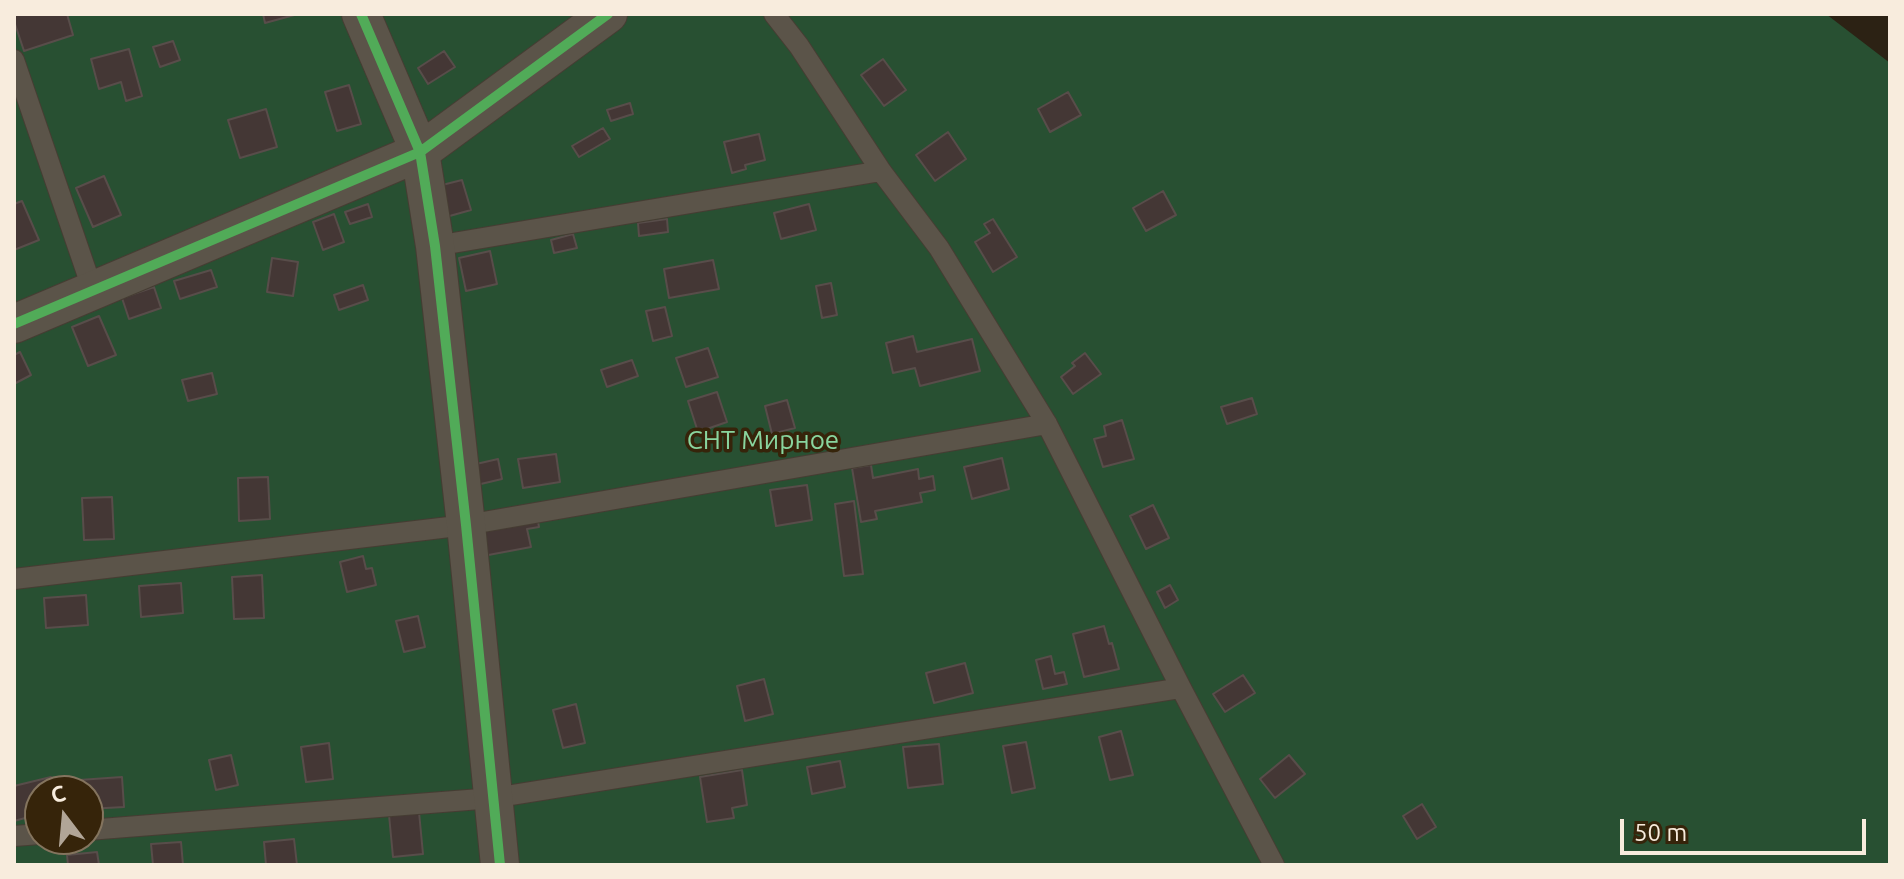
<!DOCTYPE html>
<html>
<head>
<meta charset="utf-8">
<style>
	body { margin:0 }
	#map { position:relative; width:1904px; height:879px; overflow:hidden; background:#2c2214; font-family:Ubuntu,sans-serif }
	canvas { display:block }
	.frame { position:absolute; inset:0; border:16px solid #f8ecdd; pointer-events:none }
	.north { position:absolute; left:24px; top:775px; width:80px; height:80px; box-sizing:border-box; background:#36240a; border:2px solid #84745e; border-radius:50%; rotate:344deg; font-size:22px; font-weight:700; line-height:32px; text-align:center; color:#f8ecdd }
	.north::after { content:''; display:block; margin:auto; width:28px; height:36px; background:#b1a597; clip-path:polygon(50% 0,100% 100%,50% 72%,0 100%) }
	.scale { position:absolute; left:1620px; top:819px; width:246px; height:36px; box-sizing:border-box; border:4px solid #f8ecdd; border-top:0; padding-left:10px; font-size:24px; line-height:28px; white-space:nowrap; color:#f8ecdd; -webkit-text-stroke:6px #36240a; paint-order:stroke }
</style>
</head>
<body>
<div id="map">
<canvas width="1904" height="879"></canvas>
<div class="frame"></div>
<div class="north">С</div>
<div class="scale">50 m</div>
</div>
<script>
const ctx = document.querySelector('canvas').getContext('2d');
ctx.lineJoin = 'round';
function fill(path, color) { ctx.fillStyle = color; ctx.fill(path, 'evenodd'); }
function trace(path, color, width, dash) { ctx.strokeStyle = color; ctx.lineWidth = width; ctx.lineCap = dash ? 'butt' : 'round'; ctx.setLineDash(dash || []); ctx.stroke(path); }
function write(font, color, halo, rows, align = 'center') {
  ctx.font = font + ' Ubuntu,sans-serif'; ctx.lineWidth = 7; ctx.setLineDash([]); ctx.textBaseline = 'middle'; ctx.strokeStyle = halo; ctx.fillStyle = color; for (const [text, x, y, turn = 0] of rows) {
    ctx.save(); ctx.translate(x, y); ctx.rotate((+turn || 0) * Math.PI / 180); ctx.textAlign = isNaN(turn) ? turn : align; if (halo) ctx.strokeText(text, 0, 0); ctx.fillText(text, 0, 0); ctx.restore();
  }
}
fill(new Path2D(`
	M14 14H1826L1890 63V865H14ZM40 791H88V839H40Z`), '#285032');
const building = new Path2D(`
	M14 14H67L73 35 24 51 14 21Z
	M263 14H298L265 23Z
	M173 41 180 60 160 67 153 47Z
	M129 49 142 96 126 101 121 82 99 89 91 59Z
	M444 51 455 67 428 84 418 68Z
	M883 59 906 90 884 106 861 75Z
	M349 85 361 124 337 131 325 92Z
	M1068 92 1081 115 1050 132 1038 109Z
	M630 103 633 114 611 121 607 110Z
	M266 109 277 147 240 158 228 120Z
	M603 128 610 139 579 157 572 146Z
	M948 132 966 159 935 181 916 155Z
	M759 134 765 160 745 165 746 169 732 173 724 142Z
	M104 176 121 215 93 227 76 188Z
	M462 180 471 210 446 217 438 186Z
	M1163 191 1176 215 1146 231 1133 208Z
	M22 201 39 240 14 250V204Z
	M368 204 372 217 350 224 345 212Z
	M809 204 816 230 781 239 774 213Z
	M334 214 344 242 323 250 313 222Z
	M667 219 668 232 639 236 638 223Z
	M993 219 1017 257 993 272 975 242 990 233 984 224Z
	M573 234 577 248 554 253 551 240Z
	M490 251 497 284 466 291 459 258Z
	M272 258 298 262 293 296 267 292Z
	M713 260 719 289 669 298 664 269Z
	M211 270 217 287 180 299 174 281Z
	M831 283 837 315 822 318 816 286Z
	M363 285 368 300 339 310 334 295Z
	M154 287 161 308 129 319 122 298Z
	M665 307 672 336 653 341 646 311Z
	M99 316 116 355 88 366 72 327Z
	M913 336 917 352 972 339 980 371 920 386 915 368 893 373 886 343Z
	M708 348 718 377 686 387 676 358Z
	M20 352 31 375 14 384V355Z
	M1085 353 1101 374 1073 394 1061 377 1075 366 1072 363Z
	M632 360 638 376 607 387 601 370Z
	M212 373 217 394 188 401 182 380Z
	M717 392 727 422 698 432 688 401Z
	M1252 398 1257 414 1227 424 1221 407Z
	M787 400 795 428 772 434 765 406Z
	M1122 420 1134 459 1103 467 1094 439 1106 436 1104 426Z
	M556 454 560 482 523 488 518 459Z
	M1002 458 1009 489 972 499 964 467Z
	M498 459 502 479 468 487 463 467Z
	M871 465 873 478 918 469 919 479 933 476 935 490 920 493 922 502 875 511 877 519 861 522 852 468Z
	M268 477 270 519 239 521 238 478Z
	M807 485 812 520 776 526 770 490Z
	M112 497 114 539 84 540 82 498Z
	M854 501 863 574 844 576 835 504Z
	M535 505 539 527 527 529 531 547 483 556 476 515Z
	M1153 505 1169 538 1146 549 1130 516Z
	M363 556 366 569 372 568 376 585 347 592 340 562Z
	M262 575 264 618 234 619 232 577Z
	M181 583 183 613 141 617 139 586Z
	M1170 585 1178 600 1165 608 1157 592Z
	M86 595 88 625 46 628 44 598Z
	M418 616 425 647 404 652 396 621Z
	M1104 626 1109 644 1112 643 1119 669 1084 677 1073 634Z
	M1051 656 1055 674 1064 672 1067 684 1043 689 1036 660Z
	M965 663 973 693 934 703 926 673Z
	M1243 675 1255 693 1225 712 1213 694Z
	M764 679 773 714 745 721 737 686Z
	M576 704 585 743 563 748 553 710Z
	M1121 731 1133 775 1110 780 1099 737Z
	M1026 742 1035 788 1012 793 1003 746Z
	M329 743 333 779 306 782 301 747Z
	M939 744 943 784 908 788 903 747Z
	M231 755 238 785 216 790 209 760Z
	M1289 755 1305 774 1275 798 1260 779Z
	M840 761 845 787 812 794 807 767Z
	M742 770 747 805 732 808 734 818 707 822 700 777Z
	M51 777 54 791H40V814L14 821V786Z
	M122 777 124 807 88 809V791H80L79 780Z
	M1422 804 1436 827 1417 839 1403 816Z
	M419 812 423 854 393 857 389 815Z
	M294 839 297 865H266L264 842Z
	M181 842 183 865H153L151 844Z
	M97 852 99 865H68L67 855Z`);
fill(building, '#443735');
trace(building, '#584d4a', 2);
const service = new Path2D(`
	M774 14 799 46 881 171 939 248 1047 424 1181 688 1274 865
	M14 60 93 291
	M435 246 881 171
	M14 579 466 525 1047 424
	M88 830 493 798 1181 688
	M14 836 40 834`);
const minor = new Path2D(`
	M361 14 420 152 435 246 466 525 500 865
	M14 324 420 152 608 14`);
trace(service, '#463d33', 22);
trace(minor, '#463d33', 40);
trace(service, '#5b5449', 20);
trace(minor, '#5b5449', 38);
trace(new Path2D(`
	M361 14 420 152 435 246 466 525 500 865
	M14 324 420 152 608 14`), '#51ab58', 10);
write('26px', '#89d59e', '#36240a', [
	["СНТ Мирное",763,440]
]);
</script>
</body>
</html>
